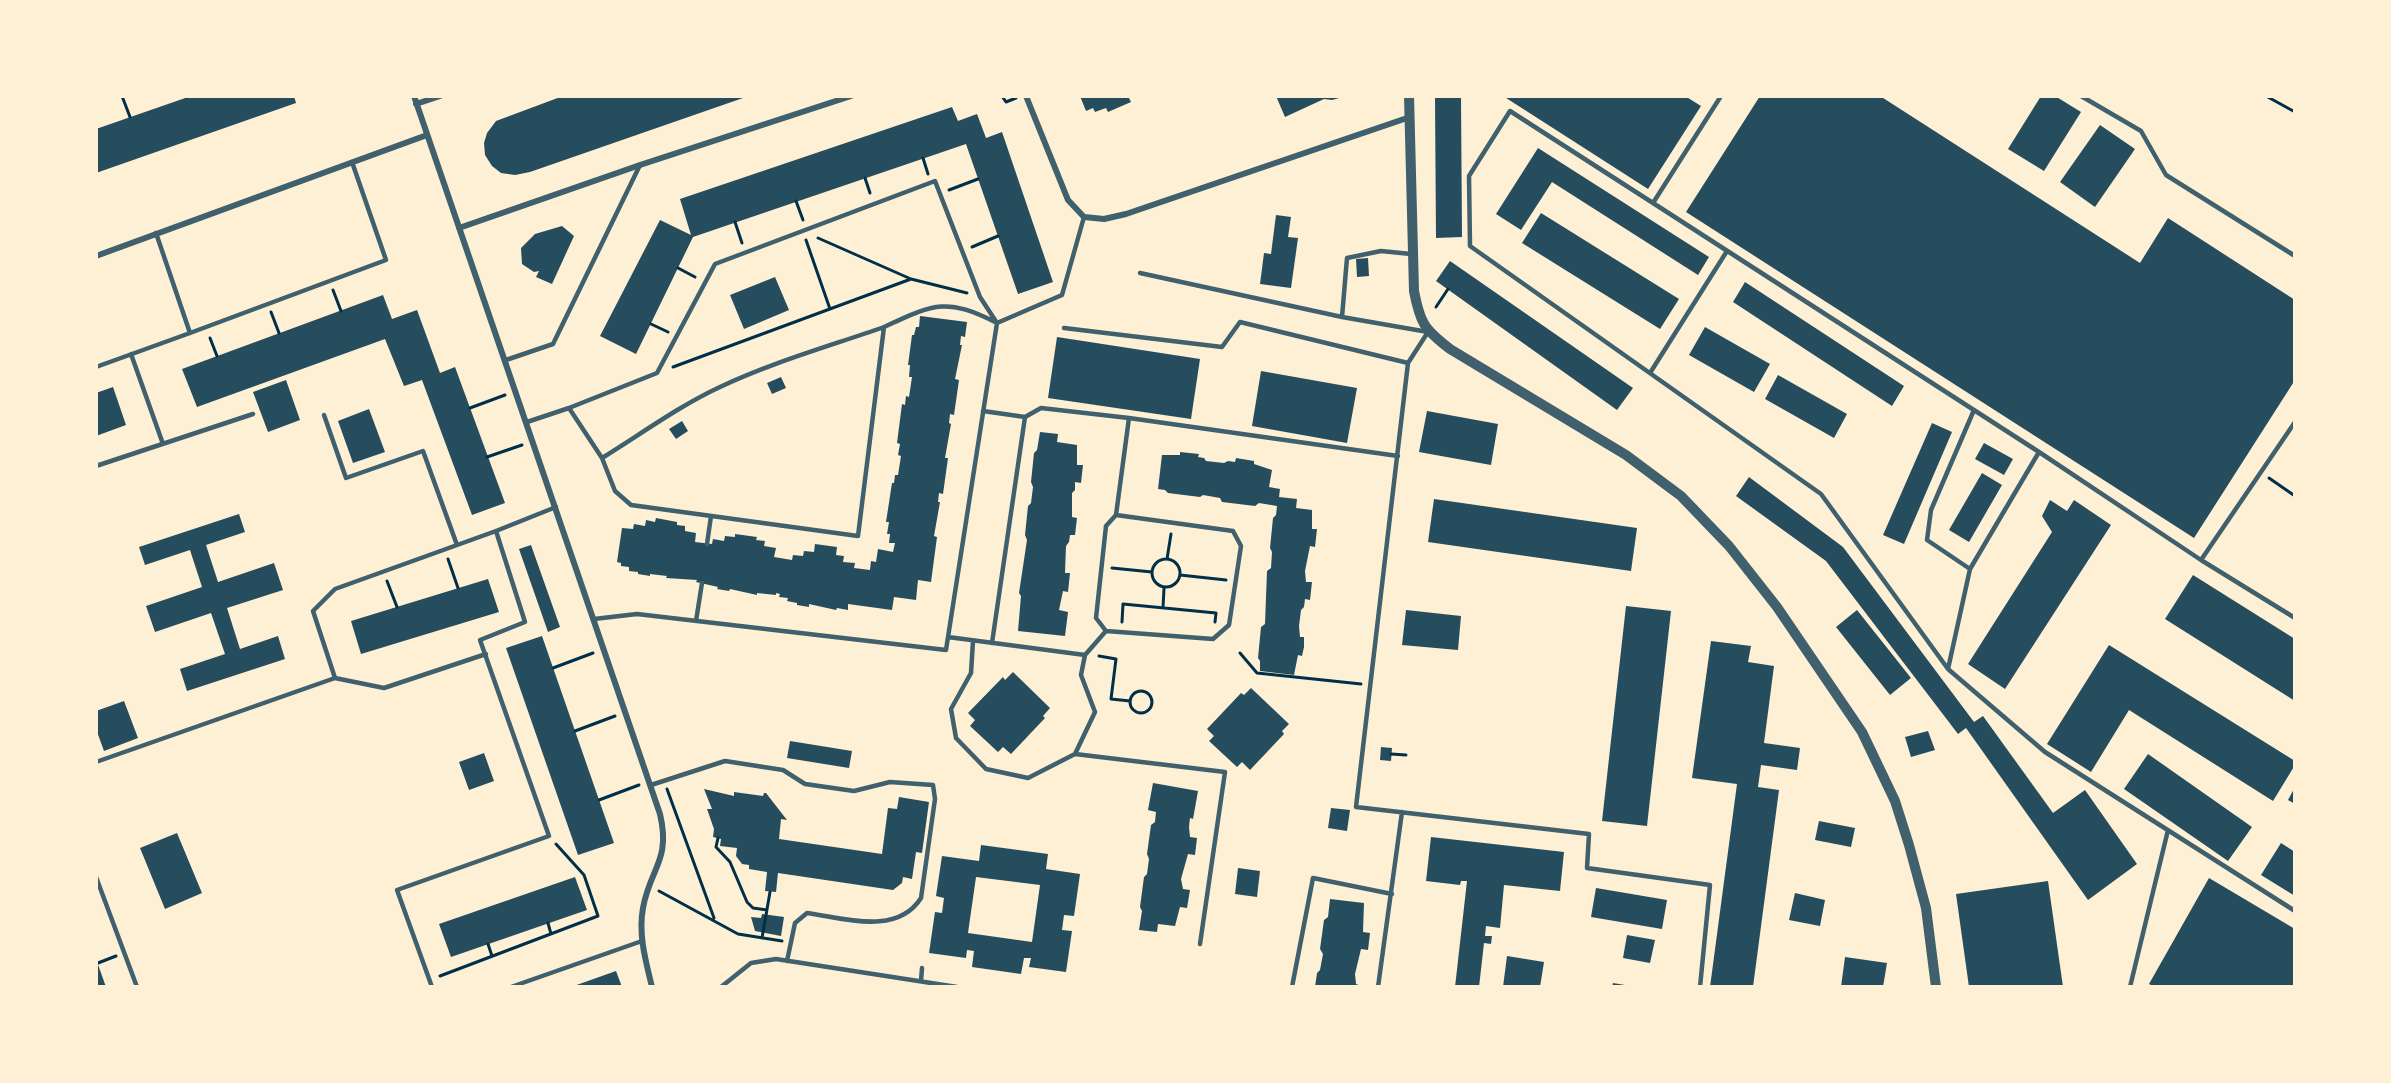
<!DOCTYPE html>
<html>
<head>
<meta charset="utf-8">
<style>
	body { margin:0 }
	#map { position:relative; width:2391px; height:1083px; overflow:hidden; background:#fdf0d5; font-family:Roboto,sans-serif }
	canvas { display:block }
	.frame { position:absolute; inset:0; border:98px solid #fdf0d5; pointer-events:none }
</style>
</head>
<body>
<div id="map">
<canvas width="2391" height="1083"></canvas>
<div class="frame"></div>
</div>
<script>
const ctx = document.querySelector('canvas').getContext('2d');
ctx.lineJoin = 'round';
function fill(path, color) { ctx.fillStyle = color; ctx.fill(path, 'evenodd'); }
function trace(path, color, width, dash) { ctx.strokeStyle = color; ctx.lineWidth = width; ctx.lineCap = dash ? 'butt' : 'round'; ctx.setLineDash(dash || []); ctx.stroke(path); }
fill(new Path2D(`
	M191 96H294L296 103 96 173V129Z
	M563 96H742L743 98 530 172 515 175 501 173 492 166 485 155 484 143 487 133 496 121Z
	M1080 96H1134L1129 98 1131 102 1108 112 1106 108 1095 112 1093 108 1086 111Z
	M1276 96H1343V97L1332 100 1324 99 1285 117Z
	M1503 96H1685L1701 106 1648 189Z
	M1760 96H1880L2140 263 2168 218 2295 300V380L2194 538 1686 212Z
	M2041 96H2055L2081 112 2044 171 2008 149Z
	M1461 97 1462 237 1436 238 1435 98Z
	M952 107 958 121 977 114 986 138 1002 132 1053 282 1018 294 966 144 693 237 636 354 600 336 660 220 691 235 680 199Z
	M2100 125 2135 149 2095 207 2060 182Z
	M1538 148 1709 257 1698 275 1552 182 1521 230 1496 214Z
	M1541 213 1679 299 1660 329 1522 243Z
	M1276 215 1291 217 1288 237 1298 238 1291 288 1260 284 1264 253 1271 254Z
	M562 226 574 236 552 284 536 277 539 271 534 272 522 264 521 248 535 234Z
	M1368 258 1369 276 1357 277 1356 259Z
	M1450 261 1633 388 1617 410 1436 281Z
	M775 277 789 310 744 329 730 295Z
	M1745 282 1904 386 1892 406 1733 302Z
	M383 295 392 319 417 310 440 373 455 367 505 503 472 515 422 380 404 386 385 339 197 407 182 369Z
	M920 316 967 322 965 337 961 336 960 345H962L955 379 959 380 954 415 950 414 949 423 951 424 945 458H948L943 494 939 493 938 502H940L934 536 937 537 931 582 918 580 916 600 894 597 892 610 848 604V610L837 608 836 610 809 604V607L797 605V603L787 601 788 598 779 597 780 594 776 593V595L757 593V595L730 589 729 591 717 589 718 587 696 582 697 580 666 578 667 576 650 574V576L638 574V572L629 571V567L621 566V563L617 562 622 528 633 529 634 524 645 526 646 520 655 522 656 518 677 522V525L685 526V531L696 533 695 542 712 544 713 539 724 541 725 536 735 537V534L757 537 756 540 765 541 764 546 776 548 774 557 792 560 793 555 803 556 804 551 814 552 815 544 837 547 836 555 844 556 843 562 855 563 854 568 870 570 871 561 876 562 878 549 893 552 895 543H889L890 534H887L889 522H886L892 483H894L895 475H898L901 456 898 455 900 444 897 443 902 404 905 405 906 396 909 397 912 377H909L910 365H908L912 335H914L916 327H919Z
	M1705 327 1770 364 1754 392 1689 355Z
	M1057 337 1200 359 1191 419 1048 398Z
	M1261 371 1357 388 1347 443 1252 426Z
	M1778 375 1847 414 1834 438 1765 399Z
	M781 377 786 388 772 394 767 383Z
	M286 380 300 420 268 432 253 392Z
	M113 387 126 425 96 436V393Z
	M369 409 385 452 353 463 338 421Z
	M1427 411 1498 424 1491 465 1419 452Z
	M682 421 688 431 676 439 669 429Z
	M1932 423 1952 432 1904 544 1883 535Z
	M1040 432 1058 434 1057 442 1077 445V465H1083L1081 483 1075 482V490L1072 493V517L1077 518 1075 535H1070L1069 542 1066 546 1065 573H1070L1068 592 1063 591 1059 610 1068 612 1065 636 1018 631 1021 596 1019 593 1027 540 1025 535 1028 506 1031 503 1033 487 1031 482 1034 453 1037 450Z
	M1984 443 2013 459 2004 475 1975 459Z
	M1180 452 1199 454 1198 457 1204 458 1206 461 1224 463 1228 461 1235 462 1236 458 1254 461V464L1272 470 1269 487 1280 489 1279 497 1297 499 1296 508 1312 510V529H1317L1315 547 1310 546 1305 571 1306 582H1312L1310 600 1305 599 1304 607 1301 610 1299 626 1300 637H1304V647L1302 656 1298 655 1294 675 1260 671V661L1258 658 1261 627 1265 624 1267 571 1271 568 1272 552 1270 548 1273 518 1276 515 1277 506 1259 503 1255 506 1222 502 1220 498 1203 495 1200 497 1168 493 1165 490 1158 489 1162 455H1180Z
	M1982 473 2002 485 1969 542 1949 530Z
	M1749 477 1843 547 1974 722 1983 716 2053 813 2085 790 2137 864 2088 900 1966 728 1958 734 1826 561 1736 496Z
	M1434 499 1637 528 1631 571 1428 542Z
	M2050 500 2067 511 2074 500 2111 525 2005 689 1968 664 2052 532 2042 516Z
	M239 514 245 532 206 545 218 582 274 563 283 590 227 608 240 649 278 636 285 659 187 691 180 669 225 654 211 613 155 632 146 606 202 587 190 550 145 565 139 547Z
	M531 545 560 627 548 632 519 549Z
	M2193 575 2295 639V701L2165 619Z
	M488 579 499 612 361 654 351 621Z
	M1626 606 1671 611 1647 826 1602 821Z
	M1406 610 1461 616 1458 650 1402 645Z
	M1857 610 1911 678 1890 695 1836 627Z
	M542 636 614 843 578 855 506 648Z
	M1711 641 1751 646 1748 662 1774 666 1764 743 1800 748 1797 770 1761 765 1758 787 1779 790 1753 987H1710L1737 784 1692 778Z
	M2109 645 2295 761V765L2273 801 2129 710 2091 772 2047 744Z
	M1013 672 1050 708 1043 716 1045 718 1011 754 1003 747 998 752 970 726 975 720 968 713 1003 677 1005 680Z
	M1251 688 1289 724 1282 731 1284 734 1250 770 1242 762 1237 767 1209 741 1214 736 1207 729 1241 693 1244 695Z
	M124 701 138 738 104 751 96 729V711Z
	M1928 731 1935 750 1911 757 1905 737Z
	M790 741 852 751 849 768 787 758Z
	M1381 747 1392 748 1391 761 1380 760Z
	M484 753 494 781 469 790 459 762Z
	M2148 754 2252 827 2228 861 2124 789Z
	M1153 783 1198 791 1193 819 1190 818 1189 827 1190 837 1197 838 1195 855 1188 854 1181 879 1183 889 1190 890 1187 908 1180 907 1175 926 1158 924 1157 932 1139 930 1142 911 1140 907 1144 877 1147 874 1149 859 1147 854 1151 825 1155 822 1156 812 1148 810Z
	M2295 787V804L2288 800Z
	M704 789 734 796V792L763 796 764 793H766L787 820 781 819 779 839 882 854 888 808 897 809 899 797 929 802 922 853 916 852 912 879 903 877 902 883 893 890 778 873 776 892 765 891 767 872 749 869V865L742 864 736 856 737 848 720 846 721 839 713 837 714 829 707 809H712Z
	M1331 808 1350 810 1347 831 1328 828Z
	M1819 821 1855 828 1851 847 1815 840Z
	M177 833 202 893 165 909 140 848Z
	M1431 837 1564 852 1560 891 1504 885 1500 928 1486 926 1485 936H1492L1491 944 1484 943 1479 987H1455L1467 881H1461L1460 885 1426 881Z
	M2281 843 2295 852V896L2261 875Z
	M981 845 1048 854 1046 869 1080 874 1074 916 1064 915 1062 930 1072 931 1066 972 1029 967 1031 958H1024L1021 974 972 967 974 951 967 950 966 958 929 953 935 912 942 913 944 898 936 896 942 856 979 861ZM976 877 1040 885 1032 942 968 933Z
	M1238 868 1260 871 1257 897 1235 894Z
	M575 877 587 910 451 957 439 924Z
	M2209 878 2295 929V987H2155L2149 984Z
	M2048 881 2063 987H1969L1956 894Z
	M1596 888 1667 900 1662 929 1591 917Z
	M1795 893 1825 900 1820 926 1789 920Z
	M1330 899 1364 903 1363 932 1370 933 1368 950 1361 949 1355 974 1356 984 1364 987H1315L1317 973 1320 970 1323 954 1320 949 1324 920 1328 917Z
	M762 914 784 917 781 936 755 931 751 917 761 918Z
	M1627 935 1655 940 1650 963 1623 958Z
	M1507 956 1544 962 1540 987H1503Z
	M1845 957 1887 963 1883 987H1841Z
	M96 959 106 987H96Z
	M616 971 622 987H571Z
	M1613 983 1631 986V987H1612Z`), '#264d5e');
trace(new Path2D(`
	M122 96 130 117
	M186 96V97
	M1002 96 1006 102 1016 98
	M2266 96 2295 112
	M923 158 928 174
	M865 178 870 193
	M949 190 978 179
	M796 201 803 220
	M735 222 742 243
	M818 238 911 279
	M806 240 830 309
	M972 247 998 236
	M678 268 695 277
	M333 290 341 311
	M1436 307 1448 289
	M271 312 279 333
	M651 324 668 332
	M210 338 217 356
	M673 367 911 279 967 293
	M470 408 505 395
	M487 457 522 445
	M2269 478 2295 496
	M1152 573a14 14 0 1 1 28 0a14 14 0 1 1-28 0Z
	M448 559 458 588
	M1167 559 1171 534
	M1112 568 1152 572
	M1180 575 1226 580
	M387 581 397 607
	M1163 608 1164 588
	M1122 622 1123 604 1216 613 1215 622
	M1240 653 1257 673 1361 684
	M1099 656 1116 659 1111 699 1130 701
	M553 668 593 653
	M1130 702a11 11 0 1 1 22 0a11 11 0 1 1-22 0Z
	M575 731 615 716
	M1391 754 1406 755
	M667 789 714 918
	M599 800 639 785
	M718 838 716 847 730 862 747 902 753 908 767 910
	M659 891 738 934 782 941
	M548 923 551 934
	M762 938 770 892
	M488 944 492 956
	M98 963 116 956
	M440 976 598 916 584 875 556 844`), '#003049', 3);
trace(new Path2D(`
	M1721 96 1653 203 2039 452 2201 560 2295 422
	M2081 96 2141 131 2166 175 2295 256
	M1653 203 1510 111 1469 176 1470 246 1821 494 1948 669 2045 752 2295 911
	M156 233 190 333 386 260 352 162
	M1140 273 1342 317 1347 258 1381 251 1411 254
	M1342 317 1428 332 1408 363 1356 807 1589 834 1587 868 1710 885 1700 987
	M1064 328 1222 347 1240 322 1408 363
	M131 354 163 444
	M506 360 553 344 640 165
	M96 367 190 333
	M1650 373 1727 251
	M569 408 602 458 615 491 631 505 858 536 884 327C934 304 946 297 997 323L946 650 637 614 594 619
	M1974 410 1931 510 1927 540 1970 569 2039 452
	M983 411 1025 417
	M324 415 346 478 423 451 457 545
	M1129 418 1398 456
	M527 422 569 408 657 373 715 264 935 181 980 297 997 323 1062 295 1084 217
	M602 458C641 434 679 406 720 387 773 362 830 346 884 327
	M96 466 253 414
	M1116 515 1233 531 1241 546 1229 625 1213 639 1106 631 1096 618 1106 526Z
	M707 544 711 516
	M2201 560 2295 618
	M696 621 702 583
	M948 637 1085 655 1106 631
	M973 641 971 673 951 709 956 738 986 769 1028 778 1075 754 1095 712 1081 675 1085 655
	M992 643 1025 417 1041 408 1129 418 1116 515
	M486 654 384 688 335 678 313 611 335 589 496 531
	M1948 669 1970 569
	M1075 754 1225 772 1200 944
	M96 762 335 678
	M651 785 725 761 783 770 805 784 854 791 890 782 933 785 935 799 921 898C897 936 844 918 807 913L795 923 787 961
	M96 877 137 987
	M921 981 922 968
	M432 987 397 890 549 836 480 640 525 622 496 531 556 507
	M511 987 642 941
	M721 987 751 963 776 959 957 987
	M1292 987 1313 878 1392 894
	M1378 987 1402 812
	M2130 987 2168 830`), '#3f606c', 4.5);
trace(new Path2D(`
	M414 96 660 814C671 861 650 868 643 908 638 935 646 962 652 987
	M1026 96 1068 200 1084 217 1104 219 1126 214 1410 117
	M416 104 440 96
	M459 228 640 165 851 96
	M96 256 427 135`), '#3f606c', 6);
trace(new Path2D(`
	M1409 96 1414 291C1420 323 1424 329 1450 349L1626 455 1681 496 1729 546 1777 607 1862 732 1895 801 1909 845 1926 908 1936 987`), '#3f606c', 10);
</script>
</body>
</html>
